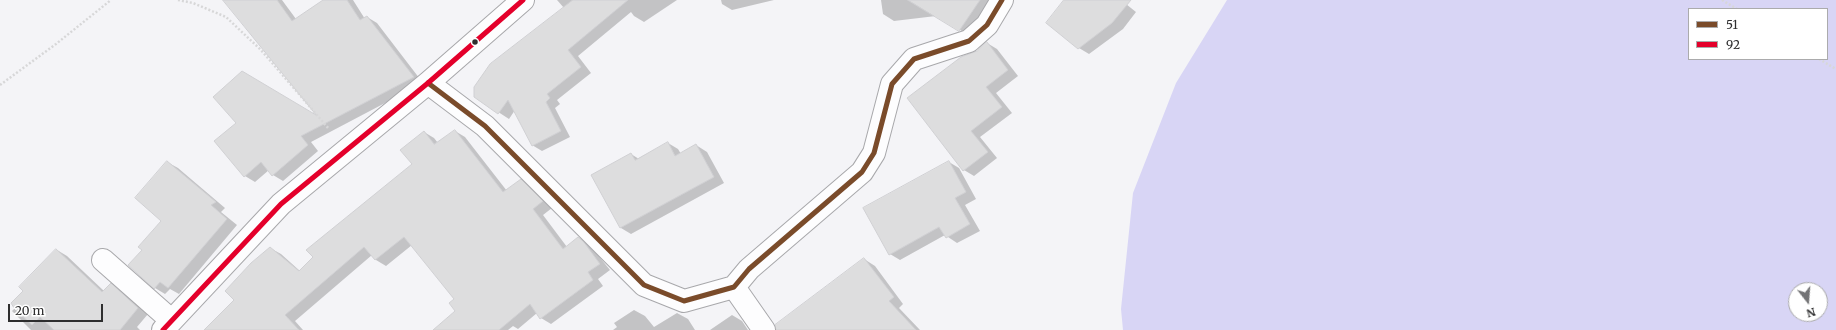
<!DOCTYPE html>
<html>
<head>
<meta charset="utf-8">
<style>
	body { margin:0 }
	#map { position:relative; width:1836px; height:330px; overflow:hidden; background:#f4f4f7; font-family:Merriweather,serif }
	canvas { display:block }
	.legend { position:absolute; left:1688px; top:8px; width:140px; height:52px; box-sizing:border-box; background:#fff; border:1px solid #ababac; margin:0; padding:5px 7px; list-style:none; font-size:12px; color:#2e2e2f }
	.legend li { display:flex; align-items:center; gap:8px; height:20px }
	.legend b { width:20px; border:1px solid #ababac }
	.north { position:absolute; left:1788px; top:282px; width:40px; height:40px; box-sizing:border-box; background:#fff; border:1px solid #ababac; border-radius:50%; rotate:163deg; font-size:11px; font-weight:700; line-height:16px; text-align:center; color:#2e2e2f }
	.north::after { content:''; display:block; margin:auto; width:14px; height:18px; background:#737375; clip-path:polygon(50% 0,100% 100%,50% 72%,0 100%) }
	.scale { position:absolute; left:8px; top:304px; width:95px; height:18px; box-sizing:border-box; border:2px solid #2e2e2f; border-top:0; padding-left:5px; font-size:12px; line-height:14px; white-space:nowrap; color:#2e2e2f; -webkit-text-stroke:3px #fff; paint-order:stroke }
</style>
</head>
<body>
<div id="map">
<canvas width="1836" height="330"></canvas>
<ul class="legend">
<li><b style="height:5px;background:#7a4b2a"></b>51</li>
<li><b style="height:5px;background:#e4002b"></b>92</li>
</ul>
<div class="north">N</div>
<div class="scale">20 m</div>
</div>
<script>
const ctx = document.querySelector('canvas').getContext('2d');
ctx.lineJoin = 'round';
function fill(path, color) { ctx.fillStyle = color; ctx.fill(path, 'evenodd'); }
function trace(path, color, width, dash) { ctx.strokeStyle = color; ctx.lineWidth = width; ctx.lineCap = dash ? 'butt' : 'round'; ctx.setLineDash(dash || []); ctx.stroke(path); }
fill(new Path2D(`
	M1227 0H1836V330H1123L1121 309 1133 193 1176 83ZM1689 9H1827V59H1689ZM1796 290H1820V314H1796Z`), '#d8d5f5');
fill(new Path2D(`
	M235 0H282L296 19 325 0H353L365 19 367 17 377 23 423 83 311 142 318 151 283 181 273 175 269 170 255 182 245 176 215 142 319 118Z
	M557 0H677L644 22 634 16 631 12 578 56 591 73 557 100 560 104 555 108 570 137 542 151 532 145 515 110 509 119 475 97 564 8Z
	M721 0H774L732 10 722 4Z
	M881 0H1003L972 37 936 16 894 21 883 14Z
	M1066 0H1121L1136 12 1123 29 1089 54 1079 48Z
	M987 43 997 49 1018 76 996 93 1012 113 980 137 997 158 974 176 964 170 908 98 978 51Z
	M455 131 465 137 507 191 521 180 531 186 552 208 543 215 567 247 579 238 589 244 610 270 598 279 603 286 551 324 541 318 537 313 518 329 513 326 508 330H434L456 311 455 300 412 245 386 266 376 260 372 255 295 321 303 330H205L235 300 270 248 281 254 300 271 413 164 424 132 434 138 438 143Z
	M668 143 678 149 681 154 696 145 707 152 724 183 631 234 621 228 592 175 631 154 639 159Z
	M167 162 178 168 225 208 221 212 237 225 179 294 170 289 165 294 155 288 129 265 143 250 163 221Z
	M949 162 959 168 976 199 965 205 980 231 957 243 945 235 900 260 890 254Z
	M57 250 67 256 104 291 111 285 121 291 148 314 137 327 140 330H31L12 311 16 307 25 291Z
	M864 259 875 266 903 304 899 308 920 330H789Z
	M634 310 645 316 654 327 677 313 688 319 695 330H613L617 327 614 323Z
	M732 315 742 321 748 330H710Z`), '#0003');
const building = new Path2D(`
	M223 0H277L292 21 323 0H347L360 20 367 16 414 77 301 136 308 145 272 176 261 162 244 177 214 141 236 123 213 97 242 71 316 115Z
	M573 0H628L568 50 581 67 547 94 550 98 546 102 561 131 532 146 508 100 498 114 474 97V87L490 64Z
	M908 0H980L959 31Z
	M1064 0H1131L1112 23 1078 49 1046 23Z
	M987 42 1008 70 986 87 1002 107 971 131 988 152 963 171 907 98 961 57 977 51Z
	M455 130 503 192 521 179 543 201 533 209 563 249 578 237 583 241 600 264 588 272 593 280 540 319 530 304 499 330H433L455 311 449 303 454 299 404 237 375 260 364 247 285 315 299 330H204L234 300 225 291 251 263 270 247 299 271 313 257 306 250 412 164 400 150 424 131 434 144Z
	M668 142 675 156 696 144 714 177 620 228 591 175 631 153 635 160Z
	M167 161 216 202 211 205 227 219 168 288 160 282 154 289 128 265 142 250 138 247 161 221 135 198Z
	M949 161 966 192 955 198 970 224 946 238 939 227 889 255 863 208Z
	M56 249 102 292 111 283 138 308 120 330H54L40 317 32 325 14 308 11 303 23 291 19 287Z
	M864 258 894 297 889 301 916 330H776L775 325Z`);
fill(building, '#ddddde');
trace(building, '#d0d0d3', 1);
const minor = new Path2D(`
	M428 83 485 126 644 285 684 301 734 287 749 269 862 172 874 153 892 84 914 59 969 41 987 25 1002 0
	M103 260 171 320
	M734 287 764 330
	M163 330 281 204 428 83 523 0`);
trace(minor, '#a8a8ab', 24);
trace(new Path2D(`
	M178 0 193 3 226 17 261 50 329 129
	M1722 0 1737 9
	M1819 59 1836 69
	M0 85 56 44 111 0`), '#d7d7d8', 2.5, [2, 2]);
trace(minor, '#fdfdfe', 22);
trace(new Path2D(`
	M428 83 485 126 644 285 684 301 734 287 749 269 862 172 874 153 892 84 914 59 969 41 987 25 1002 0`), '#7a4b2a', 5);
trace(new Path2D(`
	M163 330 281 204 428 83 523 0`), '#e4002b', 5);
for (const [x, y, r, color] of [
	[475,42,3.5,"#2e2e2f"]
]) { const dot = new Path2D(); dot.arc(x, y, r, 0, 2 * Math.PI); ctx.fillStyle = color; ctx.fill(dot); trace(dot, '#fff', 1.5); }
</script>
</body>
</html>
